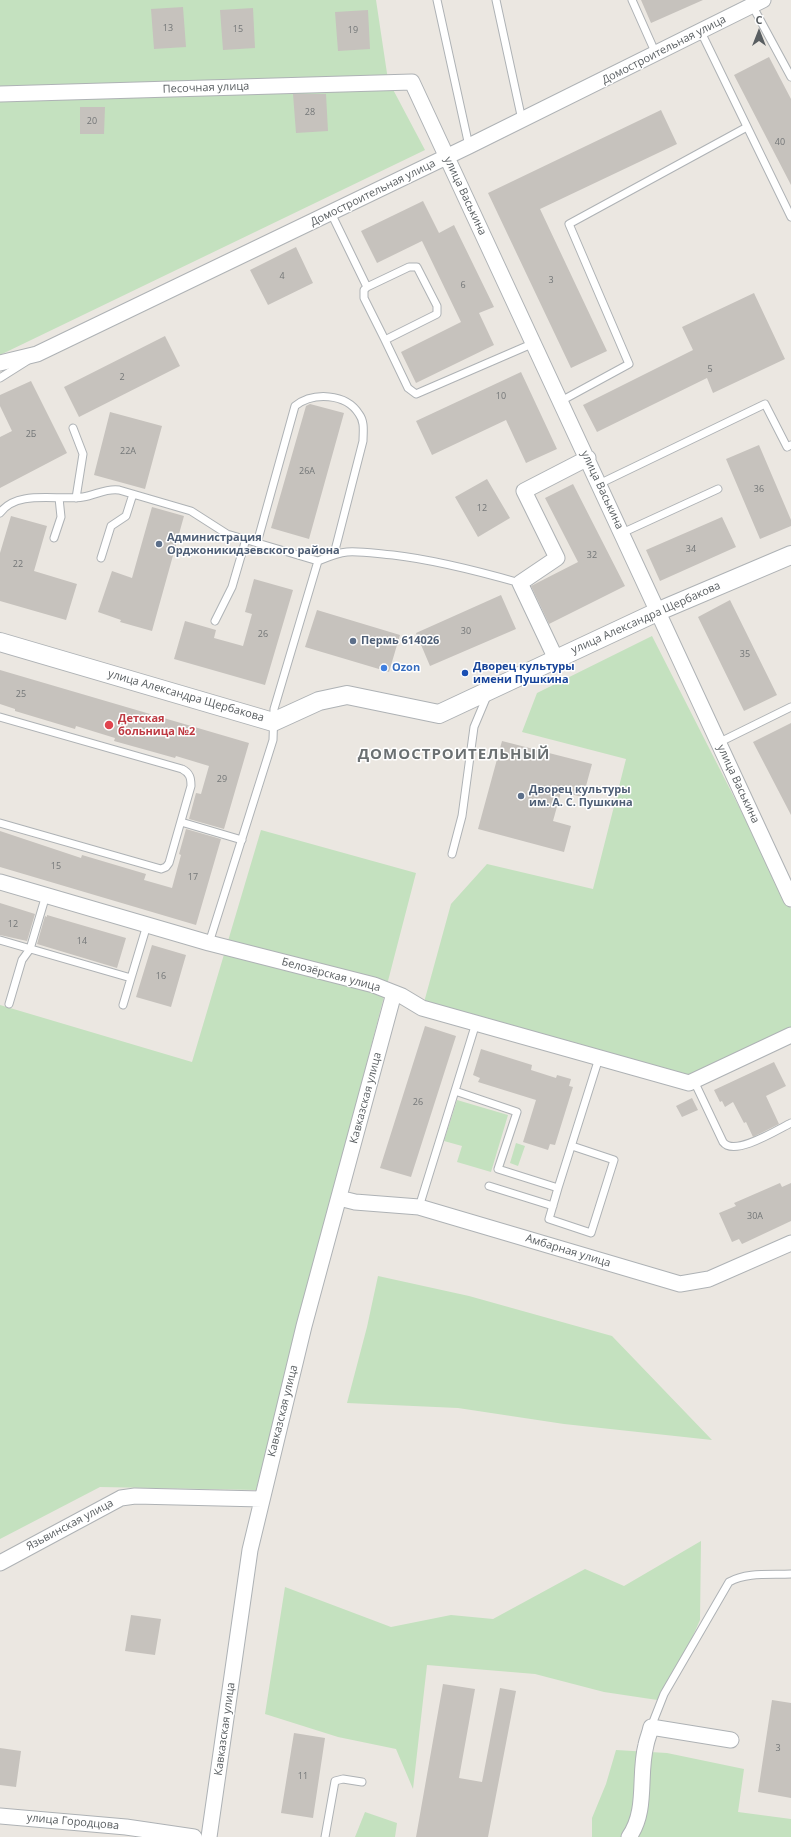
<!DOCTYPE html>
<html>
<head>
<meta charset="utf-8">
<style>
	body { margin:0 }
	#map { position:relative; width:791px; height:1837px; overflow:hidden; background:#ebe7e1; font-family:"Open Sans",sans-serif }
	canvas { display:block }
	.north { position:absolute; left:739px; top:12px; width:40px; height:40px; -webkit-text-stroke:3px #fff; paint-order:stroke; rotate:0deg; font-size:11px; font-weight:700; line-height:16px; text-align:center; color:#595e61 }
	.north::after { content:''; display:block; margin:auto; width:14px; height:18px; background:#595e61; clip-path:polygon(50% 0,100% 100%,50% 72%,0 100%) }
</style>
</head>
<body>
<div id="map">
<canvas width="791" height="1837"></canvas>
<div class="north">С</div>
</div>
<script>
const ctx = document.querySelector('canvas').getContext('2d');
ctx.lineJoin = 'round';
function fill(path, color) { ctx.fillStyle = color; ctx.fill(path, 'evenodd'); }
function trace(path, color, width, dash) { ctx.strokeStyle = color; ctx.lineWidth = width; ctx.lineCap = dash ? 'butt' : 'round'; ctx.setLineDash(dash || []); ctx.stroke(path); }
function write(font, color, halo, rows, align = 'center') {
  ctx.font = font + ' "Open Sans",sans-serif'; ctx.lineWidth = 3; ctx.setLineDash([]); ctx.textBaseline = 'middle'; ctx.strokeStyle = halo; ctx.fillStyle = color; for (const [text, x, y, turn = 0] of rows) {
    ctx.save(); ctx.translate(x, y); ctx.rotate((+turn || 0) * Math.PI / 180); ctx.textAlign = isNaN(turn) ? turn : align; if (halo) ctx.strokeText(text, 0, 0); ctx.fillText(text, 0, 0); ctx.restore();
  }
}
fill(new Path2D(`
	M0 0H376L388 80 425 150 0 355Z
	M652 636 791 909V1033L696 1079 423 1006 451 904 487 864 593 889 626 759 522 732 537 693Z
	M261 830 416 873 256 1490 100 1487 0 1539V1005L192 1062Z
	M457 1100 508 1115 491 1172 457 1162 462 1146 444 1141Z
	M516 1143 525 1146 518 1166 510 1163Z
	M378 1276 469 1296 612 1336 712 1440 564 1424 458 1408 347 1403 367 1327Z
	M701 1541 700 1620 664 1701 604 1692 535 1674 427 1665 413 1789 396 1749 338 1737 265 1714 285 1587 391 1627 451 1615 493 1619 585 1569 624 1586Z
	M616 1750 667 1753 744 1769 738 1812 791 1819V1837H592V1818L606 1784Z
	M365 1812 397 1823 395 1837H355Z`), '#c4e1bf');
fill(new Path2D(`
	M641 0H703L651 23Z
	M183 7 186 47 154 49 151 9Z
	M253 8 255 48 223 50 220 10Z
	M368 10 370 49 338 51 335 12Z
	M769 57 791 99V185L734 75Z
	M293 94H326L328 131 296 133Z
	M80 107H105L104 134H80Z
	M661 110 677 144 540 209 607 351 571 368 488 193Z
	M423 201 439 233 454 225 494 307 479 313 494 345 416 383 401 352 461 322 422 241 377 263 361 231Z
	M296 247 313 283 268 305 250 270Z
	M754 293 785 359 713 393 707 378 597 432 583 405 693 350 682 327Z
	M165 336 180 366 79 417 64 387Z
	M521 372 557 449 526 463 506 420 432 455 416 421Z
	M31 381 67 453 0 488V437L12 431 0 406V395Z
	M310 404 344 413 309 539 271 528 306 406Z
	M110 412 162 426 145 489 94 475Z
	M759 445 791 520V526L760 539 726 459Z
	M487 479 510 518 478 537 455 497Z
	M573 484 625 586 549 624 531 586 578 562 545 498Z
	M152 507 184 516 152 631 120 622 121 620 98 612 112 571 132 578Z
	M11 516 47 526 34 571 77 584 66 620 0 601V553Z
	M722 517 736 547 660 581 646 550Z
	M254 579 293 590 265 685 174 659 185 621 216 630 214 638 243 646 252 614 245 612Z
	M501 595 516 629 430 666 416 633Z
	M730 600 777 695 744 711 698 617Z
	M317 610 400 635 389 672 305 647Z
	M0 670 249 743 224 829 189 819 196 793 201 794 209 766 176 756 175 758 114 741 115 738 76 726 75 729 15 711V709L0 704Z
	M791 723V815L753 742Z
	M502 741 592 764 583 797 561 792 553 821 571 826 564 852 478 829Z
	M186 829 221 839 196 925 0 867V831L81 858 82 855 146 874 144 880 172 888 181 855 179 854Z
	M0 903 35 914 27 941 0 935Z
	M47 915 126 938 117 968 37 944 45 916 47 917Z
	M152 945 186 955 171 1007 136 997Z
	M425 1026 456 1036 411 1177 380 1168Z
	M481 1049 532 1065 531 1070 556 1078 557 1075 571 1079 569 1086 573 1087 555 1145 550 1144 548 1150 523 1142 536 1100 478 1082 480 1078 473 1075Z
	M774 1062 786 1086 766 1096 779 1124 753 1137 746 1122 744 1123 733 1102 725 1107 722 1101 720 1102 714 1090Z
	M692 1098 698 1110 682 1117 676 1106Z
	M780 1183 782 1187 791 1183V1221L742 1244 739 1239 732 1242 719 1213 736 1206 734 1203Z
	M131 1615 161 1619 155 1655 125 1651Z
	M443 1684 475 1689 459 1778 482 1782 500 1688 516 1691 488 1837H416Z
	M772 1700 791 1703V1798L758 1792Z
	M294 1733 325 1738 313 1818 281 1813Z
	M0 1748 21 1751 16 1787 0 1785Z`), '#c6c2bd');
const service = new Path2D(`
	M437 0 469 146
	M496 0 522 120
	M632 0 656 54
	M752 5 791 77
	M701 32 791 217
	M331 213 367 287 364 290V298L385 340 437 314V306L417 267H409L367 287
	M385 340 408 388 416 394 534 343
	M0 378 27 361
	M561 401 629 364 569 224 747 127
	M73 428 83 454 76 498
	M599 484 765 404 787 447 791 445
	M0 513C17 489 58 501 83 497 96 495 106 488 119 490L191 511 227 534 318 561 274 709 273 740 209 943
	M622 533 718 489
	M54 538 61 517 59 498
	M257 543 295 406C313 392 346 393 359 414 365 422 363 432 363 441L334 554
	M101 558 111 526 126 516 133 494
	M318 561C328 557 337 553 347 552 362 551 378 554 393 555 436 560 478 571 520 583
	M215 621 232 587 246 539
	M0 717 182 769C190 773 191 778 191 786L169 863 166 867 161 869 0 823
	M718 743 791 707
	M181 822 242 840
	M452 854 462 816 474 727 487 696
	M0 940 131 978 147 925
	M9 1004 22 960 30 949 46 895
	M123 1005 131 978
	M694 1081 723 1142C734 1157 777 1130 791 1123
	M455 1091 517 1112 498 1169 558 1188 599 1058
	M489 1186 553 1206
	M558 1188 549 1219 591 1233 614 1160 572 1146
	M419 1207 476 1023
	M651 1727 664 1694 729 1582C747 1572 770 1575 791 1574
	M325 1837 335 1781 343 1779 362 1782`);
const minor = new Path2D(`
	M0 94 412 82 791 899
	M0 363 37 354 469 146 763 0
	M556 659 520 583 557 558 524 491 588 458
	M0 882 209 943 374 985 402 996 422 1008 689 1083 791 1035
	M339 1198 355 1202 419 1207 680 1284 709 1279 791 1243
	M0 1563 121 1498 135 1496 262 1499
	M0 1816 126 1827 194 1837
	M209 1837 250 1550 304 1326 394 993
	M629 1837C648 1810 638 1775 646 1745 647 1739 650 1733 651 1727L731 1740`);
const tertiary = new Path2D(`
	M0 642 273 722 319 701 347 695 439 714 659 611 791 555`);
trace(service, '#aeb2b5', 9);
trace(minor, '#aeb2b5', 17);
trace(tertiary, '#aeb2b5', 20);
trace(service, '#fff', 7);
trace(minor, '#fff', 15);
trace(tertiary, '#fff', 18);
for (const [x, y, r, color] of [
	[159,544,4,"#5c6f8a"],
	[353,641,4,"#5c6f8a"],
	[384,668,4,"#3f7fe0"],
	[465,673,4,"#1a4fb4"],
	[109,725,5,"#e0444e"],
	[521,796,4,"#5c6f8a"]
]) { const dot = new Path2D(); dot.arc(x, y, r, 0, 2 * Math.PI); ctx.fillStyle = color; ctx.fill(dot); trace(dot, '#fff', 1.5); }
write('9px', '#747778', null, [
	["13",168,28],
	["15",238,29],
	["19",353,30],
	["28",310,112],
	["20",92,121],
	["40",780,142],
	["4",282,276],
	["3",551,280],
	["6",463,285],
	["5",710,369],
	["2",122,377],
	["10",501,396],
	["2Б",31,434],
	["22А",128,451],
	["26А",307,471],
	["36",759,489],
	["12",482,508],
	["34",691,549],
	["32",592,555],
	["22",18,564],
	["30",466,631],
	["26",263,634],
	["35",745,654],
	["25",21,694],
	["29",222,779],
	["15",56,866],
	["17",193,877],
	["12",13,924],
	["14",82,941],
	["16",161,976],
	["26",418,1102],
	["30А",755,1216],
	["3",778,1748],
	["11",303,1776]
]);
write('11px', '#595e61', '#fff', [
	["Домостроительная улица",664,50,-27],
	["Песочная улица",206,88,-2],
	["Домостроительная улица",373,193,-26],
	["улица Васькина",465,196,65],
	["улица Васькина",602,490,65],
	["улица Александра Щербакова",646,618,-24],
	["улица Александра Щербакова",186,696,16],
	["улица Васькина",738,784,65],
	["Белозёрская улица",331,975,15],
	["Кавказская улица",366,1098,-75],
	["Амбарная улица",568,1251,17],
	["Кавказская улица",283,1411,-76],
	["Язьвинская улица",70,1525,-28],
	["Кавказская улица",225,1729,-82],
	["улица Городцова",73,1822,5]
]);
write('bold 11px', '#4e5e75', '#fff', [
	["Администрация",167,538],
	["Орджоникидзевского района",167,551],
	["Пермь 614026",361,641],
	["Дворец культуры",529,790],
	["им. А. С. Пушкина",529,803]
], 'left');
write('bold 11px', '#164399', '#fff', [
	["Дворец культуры",473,667],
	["имени Пушкина",473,680]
], 'left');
write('bold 11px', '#366cbe', '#fff', [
	["Ozon",392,668]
], 'left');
write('bold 11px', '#be3a42', '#fff', [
	["Детская",118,719],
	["больница №2",118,732]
], 'left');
ctx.letterSpacing = '1px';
write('bold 15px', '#6b7072', '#fff', [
	["ДОМОСТРОИТЕЛЬНЫЙ",454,755]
]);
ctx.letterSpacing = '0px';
</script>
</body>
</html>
